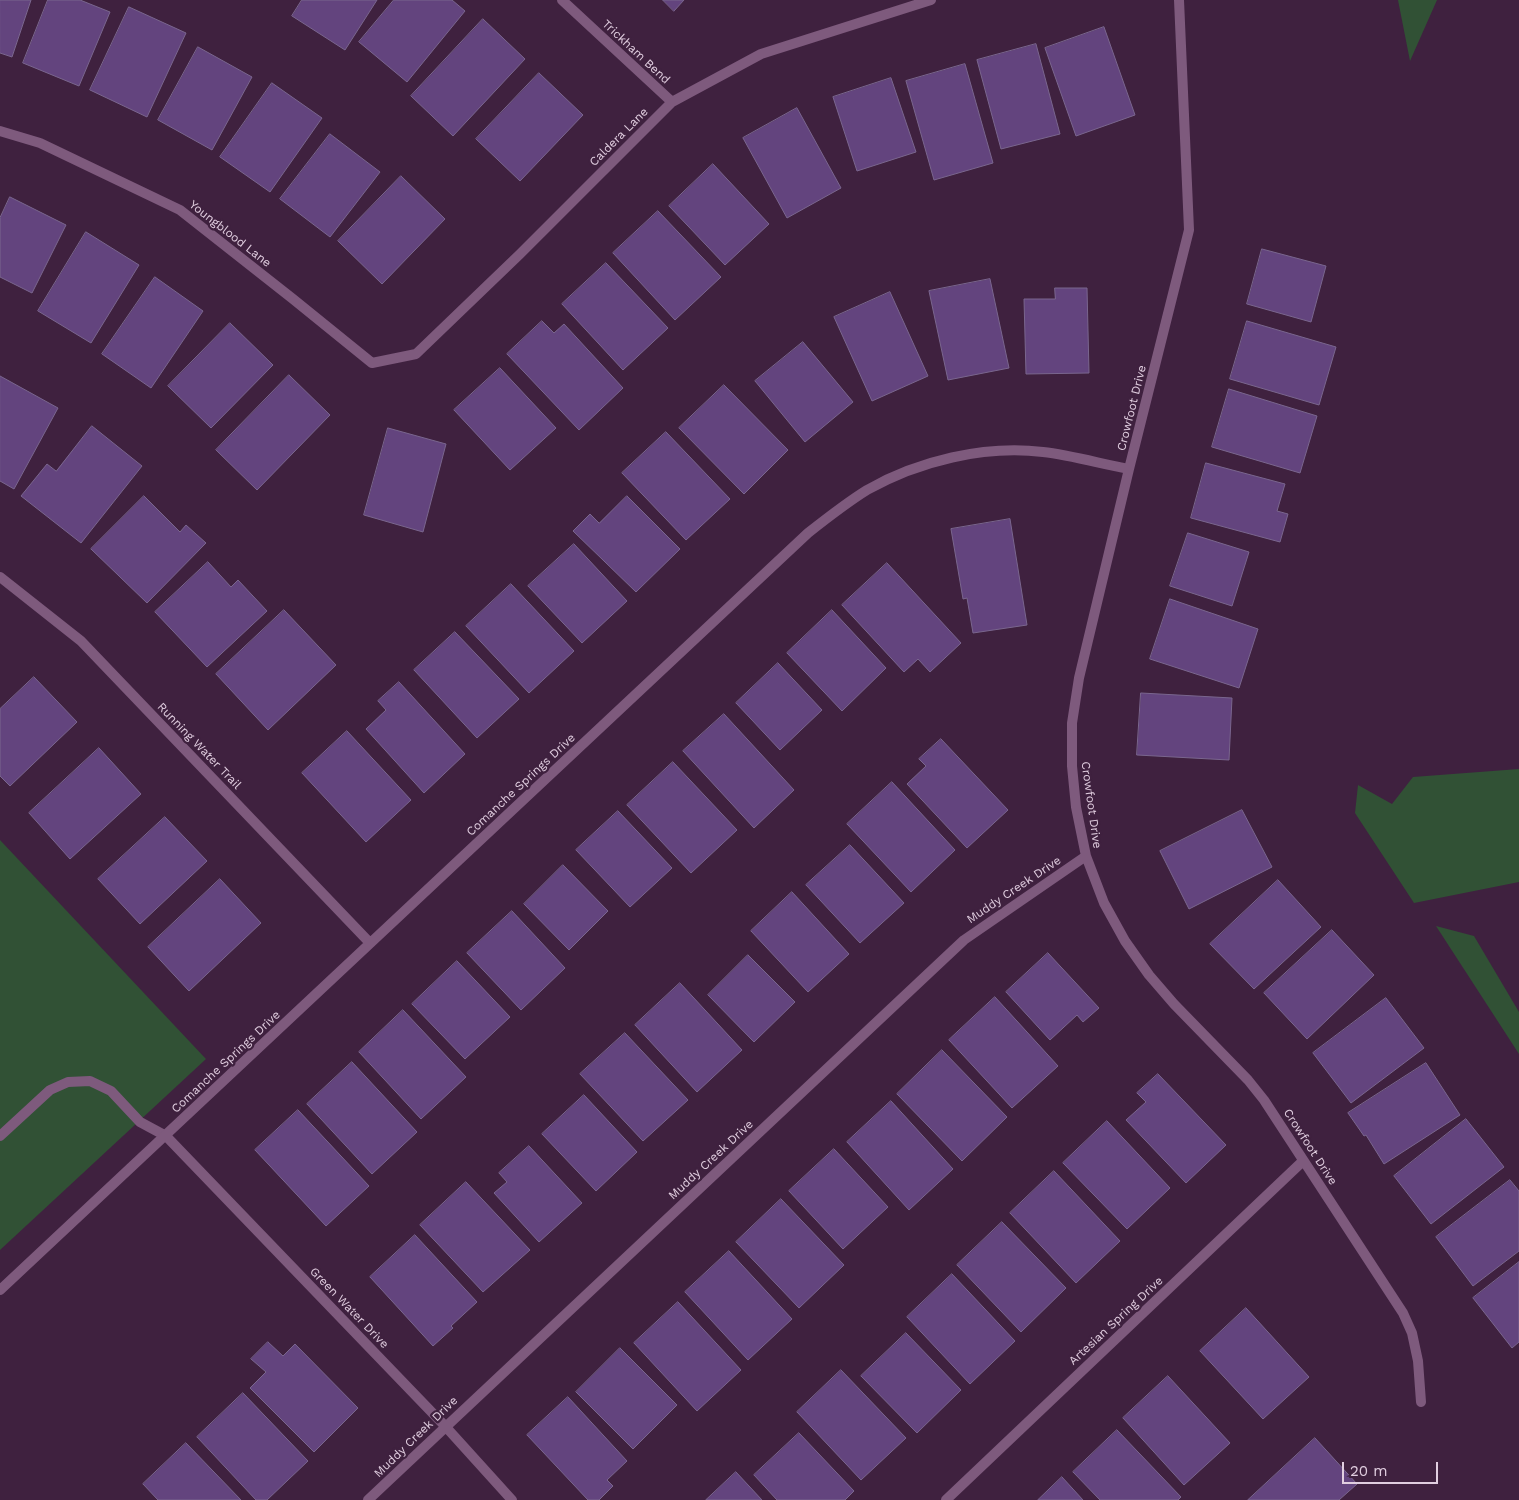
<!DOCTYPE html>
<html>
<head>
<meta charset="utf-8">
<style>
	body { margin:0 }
	#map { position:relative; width:1519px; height:1500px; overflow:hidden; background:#3f213f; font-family:"Work Sans",sans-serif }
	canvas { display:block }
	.scale { position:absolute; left:1342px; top:1462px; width:96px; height:22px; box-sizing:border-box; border:2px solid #e1cee0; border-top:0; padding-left:6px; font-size:15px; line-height:18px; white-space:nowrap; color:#e1cee0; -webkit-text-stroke:4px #3f213f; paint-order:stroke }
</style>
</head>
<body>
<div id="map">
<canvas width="1519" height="1500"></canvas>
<div class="scale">20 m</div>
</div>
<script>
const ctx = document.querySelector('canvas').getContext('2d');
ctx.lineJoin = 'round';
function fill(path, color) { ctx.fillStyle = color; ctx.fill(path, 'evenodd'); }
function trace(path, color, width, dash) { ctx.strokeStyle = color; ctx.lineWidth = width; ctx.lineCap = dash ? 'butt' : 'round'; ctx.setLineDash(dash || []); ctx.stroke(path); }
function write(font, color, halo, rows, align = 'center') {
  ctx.font = font + ' "Work Sans",sans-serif'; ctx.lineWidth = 4.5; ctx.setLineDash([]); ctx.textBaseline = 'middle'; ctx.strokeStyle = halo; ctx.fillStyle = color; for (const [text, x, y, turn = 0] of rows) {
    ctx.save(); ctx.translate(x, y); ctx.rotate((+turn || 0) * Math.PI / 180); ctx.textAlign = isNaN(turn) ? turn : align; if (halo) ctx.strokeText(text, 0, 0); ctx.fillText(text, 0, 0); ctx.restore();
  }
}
fill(new Path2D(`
	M1398 0H1437L1410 61Z
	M1519 769V882L1414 903 1355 813 1358 785 1392 804 1413 777Z
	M0 840 206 1059 0 1250Z
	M1436 926 1474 936 1519 1012V1054Z`), '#315135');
const building = new Path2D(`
	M0 0H31L12 57 0 53Z
	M48 0H80L110 12 79 86 23 63Z
	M302 0H377L345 50 292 16Z
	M394 0H452L465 11 407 82 359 42Z
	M663 0H684L674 11Z
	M129 7 186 33 147 117 90 90Z
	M483 19 525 59 453 136 411 96Z
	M1104 27 1135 115 1076 136 1045 48Z
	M1036 44 1060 134 1001 149 977 60Z
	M198 47 252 77 212 150 158 120Z
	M965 64 993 163 934 180 906 81Z
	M539 73 583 115 520 181 476 139Z
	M891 78 916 152 857 171 833 97Z
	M272 83 322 118 270 192 220 157Z
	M797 108 841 188 787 218 743 138Z
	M330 134 380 172 330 237 280 199Z
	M713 164 769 224 725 265 669 206Z
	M401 176 445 219 382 284 338 241Z
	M10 197 66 225 32 293 0 277V218Z
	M658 211 721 277 675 320 613 253Z
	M86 232 139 265 91 343 38 311Z
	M1262 249 1326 266 1311 322 1247 304Z
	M606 263 668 328 623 370 562 304Z
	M155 277 203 311 151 388 102 354Z
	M990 279 1009 368 948 380 929 291Z
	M1055 288H1087L1089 373 1026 374 1024 299H1055Z
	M890 292 928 376 872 401 834 317Z
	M542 321 554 333 564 324 623 388 579 430 507 354Z
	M1247 321 1336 347 1319 405 1230 379Z
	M230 323 273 365 211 428 168 386Z
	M803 342 853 402 805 442 755 381Z
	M500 368 556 428 510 470 454 410Z
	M289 375 330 415 257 490 216 450Z
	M0 376 58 408 14 489 0 481Z
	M724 385 788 450 744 494 679 428Z
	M1229 389 1317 416 1300 473 1212 447Z
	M92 426 142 466 81 543 21 496 47 464 56 471Z
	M388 428 446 444 423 532 364 515Z
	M666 432 730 499 686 540 622 473Z
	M1206 463 1285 484 1277 511 1288 514 1280 542 1191 518Z
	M144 496 180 532 186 525 206 543 147 603 91 549Z
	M627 496 680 549 636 592 573 531 590 514 599 523Z
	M1010 519 1027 625 973 633 967 598 963 599 951 529Z
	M1188 533 1249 552 1232 606 1170 586Z
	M574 544 627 601 582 643 528 586Z
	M208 562 231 587 238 580 267 611 207 667 155 612Z
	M887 563 961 643 930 672 918 659 904 672 842 605Z
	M511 584 574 651 529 693 466 626Z
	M1170 599 1258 629 1239 688 1150 659Z
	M284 610 336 665 268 730 216 674Z
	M832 610 886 668 842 711 787 653Z
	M455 632 519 699 477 738 414 670Z
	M778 663 822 710 780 750 736 703Z
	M34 677 77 722 10 786 0 776V709Z
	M399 682 465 754 424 793 366 729 386 710 378 701Z
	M1141 693 1232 698 1229 760 1137 755Z
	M724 714 794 790 754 828 683 751Z
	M347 731 411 800 366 842 302 773Z
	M941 739 1008 810 967 848 907 784 926 766 919 759Z
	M99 748 141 794 70 859 29 813Z
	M673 762 737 830 691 873 627 805Z
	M892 782 955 850 911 892 847 824Z
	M1242 810 1272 867 1189 909 1160 851Z
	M618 811 672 868 630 907 576 850Z
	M165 817 207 861 140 924 98 879Z
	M850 845 904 903 860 943 806 885Z
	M563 865 608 911 569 950 524 904Z
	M220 879 261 923 189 991 148 947Z
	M1278 880 1321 927 1254 989 1210 944Z
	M792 892 849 954 808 992 751 931Z
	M512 911 565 968 521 1010 467 953Z
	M1332 930 1374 975 1307 1039 1264 993Z
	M1048 953 1099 1008 1083 1022 1077 1015 1050 1040 1006 992Z
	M748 955 795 1002 754 1042 708 995Z
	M457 961 510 1017 465 1059 412 1004Z
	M680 983 742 1050 697 1092 635 1025Z
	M995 997 1058 1066 1012 1108 949 1040Z
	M1386 998 1424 1048 1351 1103 1313 1053Z
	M403 1010 466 1077 421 1119 359 1052Z
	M625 1033 688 1100 643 1141 580 1074Z
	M942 1050 1007 1117 962 1161 897 1094Z
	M352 1062 417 1132 372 1174 307 1104Z
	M1426 1063 1460 1115 1384 1164 1366 1135 1364 1136 1348 1113Z
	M1158 1074 1226 1145 1186 1183 1126 1120 1146 1102 1137 1093Z
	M584 1095 637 1152 596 1191 542 1134Z
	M891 1101 953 1169 909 1210 847 1142Z
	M298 1110 369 1186 326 1226 255 1150Z
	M1466 1119 1504 1167 1431 1224 1394 1176Z
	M1107 1121 1170 1188 1127 1229 1063 1163Z
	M529 1146 582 1203 539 1242 494 1193 507 1182 499 1173Z
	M834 1149 888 1207 843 1249 789 1191Z
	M1054 1171 1120 1241 1076 1283 1010 1213Z
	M1510 1180 1519 1191V1251L1473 1286 1436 1237Z
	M466 1182 530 1250 483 1292 420 1225Z
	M781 1199 844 1265 799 1308 736 1242Z
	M1002 1222 1066 1288 1021 1332 957 1265Z
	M415 1235 477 1302 451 1326 453 1328 433 1346 370 1277Z
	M729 1251 792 1319 748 1360 685 1292Z
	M1519 1262V1342L1512 1348 1473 1298Z
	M952 1274 1015 1341 970 1384 907 1317Z
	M678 1302 741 1370 697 1411 634 1343Z
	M1246 1308 1309 1377 1263 1419 1200 1351Z
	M906 1333 961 1390 917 1433 861 1376Z
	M268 1342 283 1356 295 1344 358 1408 314 1452 250 1388 266 1372 251 1359Z
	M620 1348 677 1405 633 1449 576 1392Z
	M841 1370 906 1438 861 1480 797 1412Z
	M1168 1376 1230 1443 1184 1485 1123 1418Z
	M243 1393 308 1461 267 1500H256L197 1437Z
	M568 1397 627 1461 607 1480 613 1486 599 1500H588L527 1435Z
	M1117 1430 1181 1497 1178 1500H1100L1073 1472Z
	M799 1433 854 1491 845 1500H777L754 1475Z
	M1315 1438 1357 1484 1339 1500H1248Z
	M186 1443 241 1500H158L143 1484Z
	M736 1472 762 1500H706Z
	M1062 1477 1083 1500H1038Z`);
fill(building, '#63447e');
trace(building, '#7a668e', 1);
trace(new Path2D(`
	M0 1136 50 1090 68 1082 90 1081 111 1091 140 1122 166 1136`), '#7e5a7d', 10);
trace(new Path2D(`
	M562 0 672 102
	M1179 0 1189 230 1129 469 1079 678 1072 723V766L1076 807 1086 856 1104 903 1125 941 1149 975 1174 1004 1248 1080 1264 1100 1403 1313 1412 1333 1418 1361 1421 1402
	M0 131 40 143 180 210 293 299 372 363 416 354 520 254 672 102 761 54 931 0
	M0 577 81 641 370 943
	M166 1136 445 1426 512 1500
	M0 1290 808 533C827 518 846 503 867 490 918 461 984 445 1043 452 1070 455 1102 464 1129 469
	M368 1500 964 940 1086 856
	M946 1500 1303 1161`), '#7e5a7d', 10);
write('12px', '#e1cee0', '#3f213f', [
	["Trickham Bend",636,52,43],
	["Caldera Lane",619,137,-45],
	["Youngblood Lane",230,234,38],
	["Crowfoot Drive",1132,408,-76],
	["Running Water Trail",199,746,46],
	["Comanche Springs Drive",521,785,-43],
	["Crowfoot Drive",1091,805,82],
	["Muddy Creek Drive",1014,890,-34],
	["Comanche Springs Drive",226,1062,-43],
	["Crowfoot Drive",1310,1147,57],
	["Muddy Creek Drive",711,1160,-43],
	["Green Water Drive",349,1308,46],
	["Artesian Spring Drive",1116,1321,-43],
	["Muddy Creek Drive",416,1437,-44]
]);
</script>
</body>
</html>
